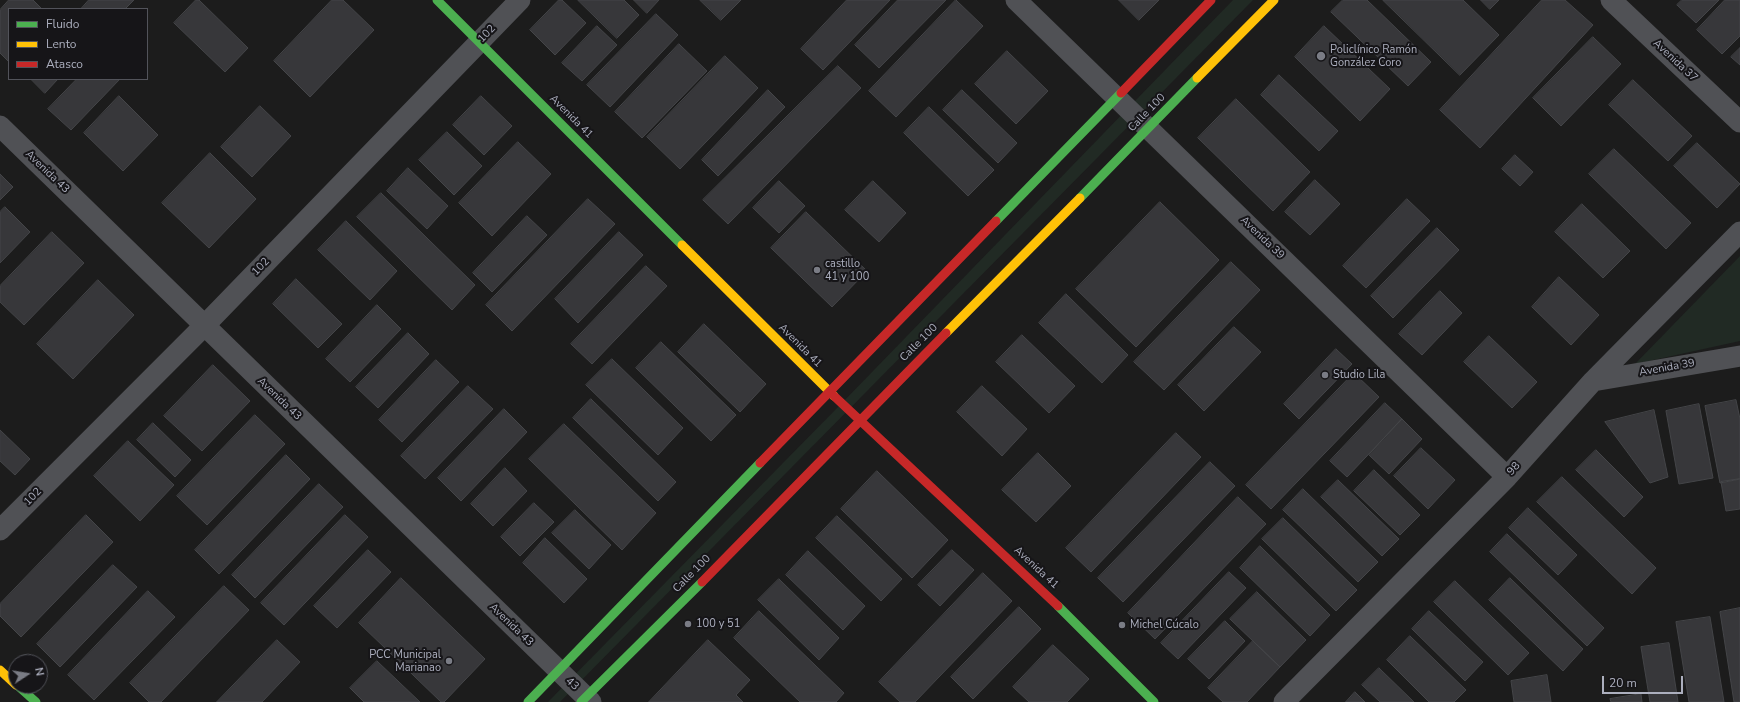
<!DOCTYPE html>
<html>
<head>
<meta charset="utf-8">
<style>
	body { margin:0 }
	#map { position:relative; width:1740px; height:702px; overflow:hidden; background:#1c1c1c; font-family:"Nunito Sans",sans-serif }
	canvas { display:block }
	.legend { position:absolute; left:8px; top:8px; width:140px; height:72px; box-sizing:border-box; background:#161518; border:1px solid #52535a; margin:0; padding:5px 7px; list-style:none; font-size:12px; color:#acafbe }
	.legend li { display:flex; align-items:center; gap:8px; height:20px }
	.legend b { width:20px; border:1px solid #52535a }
	.north { position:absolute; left:8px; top:654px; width:40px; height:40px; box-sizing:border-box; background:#161518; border:1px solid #52535a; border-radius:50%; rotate:78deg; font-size:11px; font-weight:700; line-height:16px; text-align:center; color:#acafbe }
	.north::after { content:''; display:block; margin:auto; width:14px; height:18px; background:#7a7c85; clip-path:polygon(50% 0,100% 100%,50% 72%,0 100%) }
	.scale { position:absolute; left:1602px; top:676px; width:81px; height:18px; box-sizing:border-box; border:2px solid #acafbe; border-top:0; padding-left:5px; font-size:12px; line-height:14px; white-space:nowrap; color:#acafbe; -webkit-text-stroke:3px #161518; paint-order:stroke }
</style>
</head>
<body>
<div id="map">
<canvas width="1740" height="702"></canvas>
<ul class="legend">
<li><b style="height:5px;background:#4caf50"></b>Fluido</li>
<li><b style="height:5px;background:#ffc107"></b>Lento</li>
<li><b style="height:5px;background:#c62828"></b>Atasco</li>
</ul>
<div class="north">N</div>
<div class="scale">20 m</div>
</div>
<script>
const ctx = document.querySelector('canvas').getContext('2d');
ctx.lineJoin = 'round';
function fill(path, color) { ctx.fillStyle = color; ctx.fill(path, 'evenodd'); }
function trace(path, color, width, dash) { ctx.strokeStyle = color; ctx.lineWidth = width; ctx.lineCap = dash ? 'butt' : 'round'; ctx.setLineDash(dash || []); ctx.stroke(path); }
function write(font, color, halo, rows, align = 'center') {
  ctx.font = font + ' "Nunito Sans",sans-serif'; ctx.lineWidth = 4; ctx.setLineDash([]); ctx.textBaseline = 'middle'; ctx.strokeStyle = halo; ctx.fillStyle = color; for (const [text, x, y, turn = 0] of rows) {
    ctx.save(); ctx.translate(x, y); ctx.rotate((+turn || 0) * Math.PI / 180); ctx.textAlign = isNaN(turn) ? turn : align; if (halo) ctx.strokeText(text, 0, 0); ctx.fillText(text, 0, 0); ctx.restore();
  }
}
fill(new Path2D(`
	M1233 0H1253L560 702H548L841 404Z
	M1740 256V341L1635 364Z`), '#212a24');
const building = new Path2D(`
	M9 0H33L42 9H9V62L0 53V10Z
	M89 0H134L125 9H81Z
	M196 0H199L248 48 225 72 174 23Z
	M332 0H343L374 30 310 97 274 61Z
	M559 0H562L586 23 555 55 530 30Z
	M578 0H624L639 15 617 38Z
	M634 0H659L647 13Z
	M700 0H741L721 20Z
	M847 0H890L823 70 801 49Z
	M898 0H946L879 68 855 45Z
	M956 0 983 26 896 117 869 91Z
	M1119 0H1159L1139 20Z
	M1343 0H1367L1431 62 1408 86 1331 12Z
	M1383 0H1463L1499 35 1460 75Z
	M1481 0H1499L1490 9Z
	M1542 0H1565L1593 25 1480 148 1440 110Z
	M1682 0H1719L1696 23 1677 5Z
	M1725 0H1740V36L1722 54 1697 30Z
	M656 14 678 35 610 107 587 85Z
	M597 26 617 45 582 81 562 63Z
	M1324 26 1390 89 1360 121 1295 57Z
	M1593 37 1621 64 1561 126 1533 98Z
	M679 44 707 71 642 138 615 112Z
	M1740 48V65L1731 57Z
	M1007 51 1048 91 1016 124 975 84Z
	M725 56 758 88 680 169 647 137Z
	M838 66 861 88 728 224 703 200Z
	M1279 75 1338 131 1319 151 1261 95Z
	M31 79H58L45 93Z
	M77 79H120L71 130 48 109Z
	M1633 80 1692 136 1668 161 1609 105Z
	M768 90 785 107 718 176 702 160Z
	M962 90 1017 143 998 163 943 110Z
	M119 96 158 135 123 171 84 133Z
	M481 96 512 126 484 155 453 125Z
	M1236 99 1310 172 1273 211 1198 138Z
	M260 106 291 136 252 177 221 147Z
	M929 107 994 170 968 196 904 133Z
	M447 132 482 166 454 195 419 160Z
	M518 142 551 174 492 236 459 203Z
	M1697 143 1740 184 1717 208 1674 166Z
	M1614 149 1691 223 1666 249 1589 174Z
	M210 153 256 199 209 248 162 203Z
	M1515 155 1533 172 1520 186 1502 169Z
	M408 168 448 206 427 229 387 191Z
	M0 174 13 187 0 200Z
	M1315 180 1340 204 1310 235 1285 212Z
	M779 181 805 206 779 233 753 208Z
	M873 181 906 213 879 242 845 210Z
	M381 193 475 285 452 310 357 217Z
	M588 199 615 224 512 331 486 305Z
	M1407 199 1430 221 1366 288 1343 266Z
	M1160 202 1219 260 1136 347 1076 289Z
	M1582 204 1630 251 1603 278 1555 232Z
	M5 207 30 232 0 263V212Z
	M806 212 867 271 832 307 771 248Z
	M527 216 547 235 492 292 473 273Z
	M346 221 397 271 370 300 318 250Z
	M1437 228 1459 250 1393 318 1371 296Z
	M52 232 84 263 24 325 0 302V286Z
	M619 232 643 255 578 323 555 299Z
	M1231 262 1260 290 1164 390 1134 362Z
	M646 266 667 286 592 364 571 344Z
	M1559 277 1599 315 1571 345 1532 307Z
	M296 279 342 324 318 348 273 304Z
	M98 280 134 315 73 379 37 344Z
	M1440 291 1462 313 1422 355 1399 334Z
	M1066 294 1128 355 1102 383 1039 323Z
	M377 305 401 329 350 382 326 359Z
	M704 324 766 384 740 412 678 352Z
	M1234 327 1261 352 1204 411 1178 385Z
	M408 333 429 354 378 408 356 387Z
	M1022 335 1075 386 1049 413 996 362Z
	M1489 336 1537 382 1512 408 1464 362Z
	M661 342 736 415 711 441 636 368Z
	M1336 349 1352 364 1299 419 1284 404Z
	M612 359 683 428 658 455 586 385Z
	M436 360 459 382 402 442 379 420Z
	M213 365 250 401 202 451 164 416Z
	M1354 373 1379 397 1271 509 1246 485Z
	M468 386 493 409 425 479 401 456Z
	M982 386 1027 429 1002 456 957 412Z
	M591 399 676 482 658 501 573 418Z
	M1736 400 1740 419V479L1720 483 1705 406Z
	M1385 403 1402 419 1347 477 1330 461Z
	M1699 404 1713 478 1679 484 1666 411Z
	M504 409 527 432 461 501 438 478Z
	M1654 410 1668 477 1650 483 1605 422Z
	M255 415 285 444 207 525 177 496Z
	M1402 419 1422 439 1389 474 1369 455Z
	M153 423 191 460 175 477 137 440Z
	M564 424 656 513 622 550 529 459Z
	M0 430 30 459 15 475 0 461Z
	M1176 433 1201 457 1091 572 1066 548Z
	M128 441 174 485 140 521 94 476Z
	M1421 448 1455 480 1428 509 1394 476Z
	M1596 450 1643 497 1624 517 1576 470Z
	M1038 453 1071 486 1036 522 1002 490Z
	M286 455 310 479 219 574 195 550Z
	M1210 462 1235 486 1123 602 1098 578Z
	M505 468 527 491 493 526 471 504Z
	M1374 470 1420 515 1400 535 1354 491Z
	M877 471 948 540 912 578 841 509Z
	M1562 477 1656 568 1632 594 1537 502Z
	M1740 479V509L1726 511 1721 482Z
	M1338 480 1399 539 1382 556 1321 497Z
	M319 484 343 507 255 598 232 575Z
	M1303 489 1378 562 1358 582 1283 510Z
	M1238 497 1266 524 1155 639 1128 613Z
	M534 503 554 522 520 556 501 537Z
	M1528 508 1577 555 1558 575 1509 528Z
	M575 510 611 545 589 569 552 533Z
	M86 515 113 542 21 637 0 616V604Z
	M345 515 368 537 284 625 261 603Z
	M837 516 902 579 881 601 816 538Z
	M1283 518 1357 590 1336 611 1262 539Z
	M1507 534 1604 628 1587 646 1490 552Z
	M545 538 587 579 564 603 523 563Z
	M1260 546 1330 615 1310 636 1240 568Z
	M368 550 391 572 337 628 314 606Z
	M952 550 974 570 940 606 918 585Z
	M808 551 865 606 843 630 786 575Z
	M113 565 137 587 60 667 37 644Z
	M1229 572 1246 588 1178 659 1161 643Z
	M983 573 1012 601 915 702H900L879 682Z
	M401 578 485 659 444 702H441L359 623Z
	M1510 578 1583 649 1563 671 1489 600Z
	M779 579 839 638 819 660 758 600Z
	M1455 581 1529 653 1508 675 1434 602Z
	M224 586 249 610 161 702H149L130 683Z
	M148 591 175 617 94 700 68 675Z
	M1257 592 1306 640 1280 667 1230 619Z
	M1019 607 1041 629 973 699 951 677Z
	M1740 608V702H1734L1720 612Z
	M759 611 844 693 836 702H800L734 638Z
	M1429 611 1483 662 1465 681 1412 629Z
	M1710 617 1724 702H1689L1676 622Z
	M1225 621 1245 641 1209 679 1188 659Z
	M1410 636 1466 690 1454 702H1429L1387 660Z
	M277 640 300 662 262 702H217Z
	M708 640 750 680 736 695 743 702H649Z
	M1253 641 1280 667 1247 702H1223L1208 688Z
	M1669 643 1678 702H1650L1641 647Z
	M1053 645 1089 679 1067 702H1029L1013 687Z
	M377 661 420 702H364L350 688Z
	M1379 668 1414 702H1380L1362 685Z
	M1547 675 1551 702H1514L1511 681Z
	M1355 692 1365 702H1346Z
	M1641 694 1642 702H1611L1610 699Z`);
fill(building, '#37373a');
trace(building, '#444548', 1);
trace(new Path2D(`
	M1016 0 1507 477
	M1611 0 1740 122
	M0 126 591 702
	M1593 381 1740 356
	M0 530 204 326 520 0
	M1284 702 1507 477 1593 381 1740 232`), '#505155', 21);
trace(new Path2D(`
	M437 0 682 245
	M1080 198 1197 78
	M996 221 1121 93
	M1058 606 1154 702
	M18 686 36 702
	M528 702 760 463
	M581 702 702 582`), '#4caf50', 9);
trace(new Path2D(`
	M1197 78 1274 0
	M682 245 834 396
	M946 333 1080 198
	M0 670 16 685`), '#ffc107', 9);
trace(new Path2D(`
	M1121 93 1211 0
	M834 396 1058 606
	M760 463 996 221
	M702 582 946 333`), '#c62828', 9);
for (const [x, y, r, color] of [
	[1321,56,5,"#7a7c85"],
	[817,270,4,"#7a7c85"],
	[1325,375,4,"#7a7c85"],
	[688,624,4,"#7a7c85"],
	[1122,625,4,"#7a7c85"],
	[449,661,4,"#7a7c85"]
]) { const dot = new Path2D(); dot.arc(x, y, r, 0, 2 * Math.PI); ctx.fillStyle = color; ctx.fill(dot); trace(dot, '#161518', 1.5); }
write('11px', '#acafbe', '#161518', [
	["102",487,34,-46],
	["Avenida 37",1675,61,43],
	["Calle 100",1147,113,-46],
	["Avenida 41",571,117,45],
	["Avenida 43",47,172,44],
	["Avenida 39",1262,238,44],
	["102",261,267,-46],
	["Calle 100",919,343,-45],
	["Avenida 41",800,346,45],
	["Avenida 39",1667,368,-10],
	["Avenida 43",279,399,44],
	["98",1514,469,-48],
	["102",33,497,-45],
	["Avenida 41",1036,568,43],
	["Calle 100",692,574,-45],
	["Avenida 43",511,625,44],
	["43",572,684,43]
]);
write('11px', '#acafbe', '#161518', [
	["Policlínico Ramón",1330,50],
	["González Coro",1330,63],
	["castillo",825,264],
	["41 y 100",825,277],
	["Studio Lila",1333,375],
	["100 y 51",696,624],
	["Michel Cúcalo",1130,625],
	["PCC Municipal",441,655,"right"],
	["Marianao",441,668,"right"]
], 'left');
</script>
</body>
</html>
